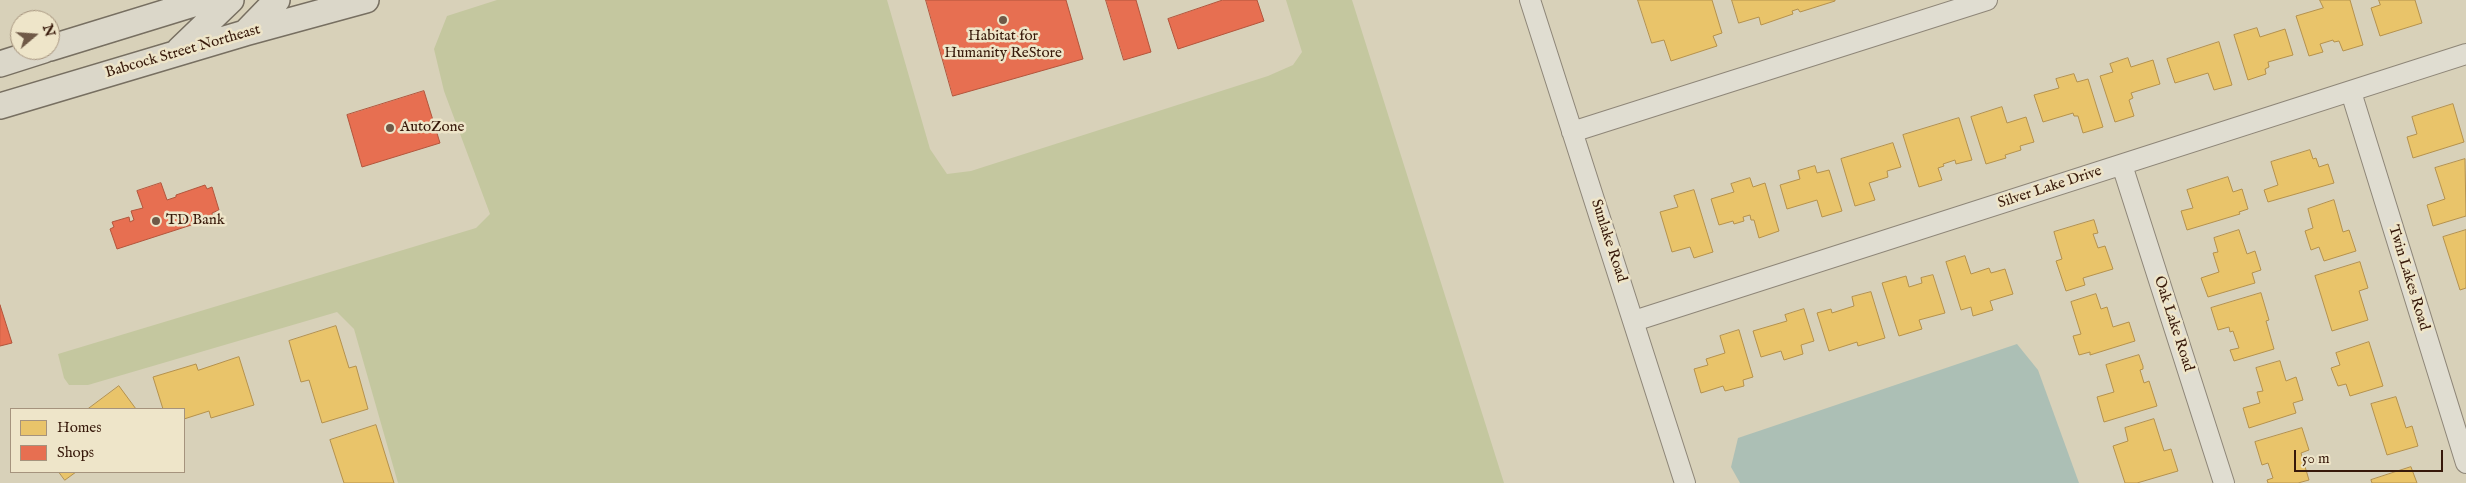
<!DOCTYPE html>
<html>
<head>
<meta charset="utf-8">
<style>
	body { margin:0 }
	#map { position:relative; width:2466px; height:483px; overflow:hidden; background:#d8d1b9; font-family:"IM FELL English",serif }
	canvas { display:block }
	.legend { position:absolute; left:10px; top:408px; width:175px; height:65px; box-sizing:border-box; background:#eee5c9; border:1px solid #a5937d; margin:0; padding:6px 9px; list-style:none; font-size:15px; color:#37190a }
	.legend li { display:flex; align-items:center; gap:10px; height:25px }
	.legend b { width:25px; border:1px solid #a5937d }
	.north { position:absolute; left:10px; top:10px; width:50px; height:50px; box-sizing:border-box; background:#eee5c9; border:1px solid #a5937d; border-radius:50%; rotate:72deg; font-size:14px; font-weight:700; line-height:20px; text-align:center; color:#37190a }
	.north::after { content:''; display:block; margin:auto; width:18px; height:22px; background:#6f5947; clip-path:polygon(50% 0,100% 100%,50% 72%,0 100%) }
	.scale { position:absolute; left:2294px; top:450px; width:149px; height:22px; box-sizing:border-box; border:2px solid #37190a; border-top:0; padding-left:6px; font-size:15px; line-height:18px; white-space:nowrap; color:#37190a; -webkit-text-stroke:4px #eee5c9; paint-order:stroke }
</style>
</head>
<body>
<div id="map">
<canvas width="2466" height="483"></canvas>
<ul class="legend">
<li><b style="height:14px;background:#e9c46a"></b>Homes</li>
<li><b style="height:14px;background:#e76f51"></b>Shops</li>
</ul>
<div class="north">N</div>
<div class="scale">50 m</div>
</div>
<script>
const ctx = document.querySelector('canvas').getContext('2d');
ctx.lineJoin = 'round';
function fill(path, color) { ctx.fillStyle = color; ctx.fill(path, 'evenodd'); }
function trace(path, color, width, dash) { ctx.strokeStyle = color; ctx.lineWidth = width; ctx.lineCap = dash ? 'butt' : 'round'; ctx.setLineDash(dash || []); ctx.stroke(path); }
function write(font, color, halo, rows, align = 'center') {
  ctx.font = font + ' "IM FELL English",serif'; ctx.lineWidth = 5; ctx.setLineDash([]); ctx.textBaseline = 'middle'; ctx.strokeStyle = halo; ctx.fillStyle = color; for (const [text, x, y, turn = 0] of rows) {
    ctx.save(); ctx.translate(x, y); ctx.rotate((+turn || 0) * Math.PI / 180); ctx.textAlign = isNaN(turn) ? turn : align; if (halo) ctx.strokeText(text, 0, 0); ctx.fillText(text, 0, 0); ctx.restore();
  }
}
fill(new Path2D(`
	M497 0H887L930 149 947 174 971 171 1268 76 1293 65 1302 52 1286 0H1352L1504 483H398L354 329 337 312 88 385H69L64 378 58 354 476 228 490 214 444 91 434 49 447 16Z`), '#c4c79f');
fill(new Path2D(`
	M2017 344 2038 370 2079 483H1740L1731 467 1738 438Z`), '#acbfb5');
const homes = new Path2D(`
	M1638 0H1712L1722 33 1713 36 1717 46 1671 61 1664 40 1652 43Z
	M1732 0H1835V1L1800 12 1798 9 1792 11 1793 14 1761 25 1759 17 1739 23Z
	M2320 0H2350L2363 45 2343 51 2339 41 2334 42 2333 40 2320 44 2323 52 2309 56 2296 16 2323 8Z
	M2379 0H2415L2422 23 2380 36 2371 8 2380 5Z
	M2257 28 2260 37 2285 29 2293 55 2268 62 2269 67 2265 69 2266 74 2248 80 2234 35Z
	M2219 42 2232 85 2214 90 2208 73 2175 83 2167 59Z
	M2128 58 2131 67 2153 60 2160 84 2131 93 2133 98 2129 100 2134 116 2115 122 2100 76 2113 72 2110 64Z
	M2074 74 2077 82 2088 79 2103 127 2083 133 2078 116H2074L2073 113 2043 122 2034 95 2059 88 2056 79Z
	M2453 104 2464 142 2413 158 2407 137 2417 134 2412 117Z
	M2002 107 2007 123 2026 117 2034 142 2020 146 2021 150 2005 155 2006 158 1986 164 1971 117Z
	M1959 118 1972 160 1956 164 1955 160 1943 164 1944 166 1938 168 1942 180 1919 187 1903 135Z
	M1893 143 1901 167 1887 171 1888 177 1869 183 1875 200 1855 206 1841 159Z
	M2310 150 2313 159 2316 158 2319 167 2328 164 2334 183 2268 202 2264 190 2278 185 2271 162Z
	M2465 159 2466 216 2433 226 2427 205 2445 199 2435 168Z
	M1815 166 1817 173 1829 170 1842 211 1822 217 1817 200 1787 209 1780 185 1800 179 1798 171Z
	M2228 177 2233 192 2242 189 2248 209 2239 212 2240 214 2187 230 2181 211 2193 208 2187 190Z
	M1750 178 1753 187 1765 183 1779 231 1759 238 1754 220H1751L1750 215 1743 217 1744 221 1734 224 1733 221 1719 225 1711 199 1734 192 1731 184Z
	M1694 190 1713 252 1694 258 1690 247 1672 252 1660 212 1678 207 1674 196Z
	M2334 200 2343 232 2349 230 2356 251 2324 261 2319 247 2311 250 2305 231 2313 228 2308 209Z
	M2094 220 2098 233 2093 234 2098 248 2105 246 2113 269 2083 278 2085 285 2066 291 2056 261 2062 259 2054 232Z
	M2239 230 2247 254 2255 251 2261 270 2252 273 2255 283 2208 297 2201 278 2219 272 2213 253 2218 252 2214 238Z
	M2466 230V288L2460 290 2443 237Z
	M1965 256 1971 274 1989 268 1991 273 2005 269 2013 294 1990 301 1993 310 1973 316 1971 307 1961 310 1946 262Z
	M2360 262 2368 288 2359 291 2368 320 2332 331 2315 276Z
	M1933 275 1945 313 1919 320 1922 329 1899 336 1882 283 1906 276 1909 287 1922 283 1921 278Z
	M1871 292 1885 338 1858 346 1857 342 1829 351 1817 313 1831 309 1832 313 1854 306 1852 297Z
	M2261 293 2269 320 2266 321 2274 349 2234 361 2230 350 2239 348 2233 331 2230 332 2229 327 2218 330 2211 308Z
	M2096 294 2101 309 2107 307 2113 327 2129 322 2135 341 2090 355V352L2079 355 2073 336 2081 334 2071 302Z
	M1804 309 1814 341 1801 345 1803 354 1784 360 1781 351 1761 357 1753 331 1787 321 1785 315Z
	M336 326 349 368 356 366 368 409 322 423 309 380 301 382 289 341Z
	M1739 330 1753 377 1743 380 1744 386 1725 391 1723 386 1701 393 1694 369 1708 365 1706 359 1725 353 1720 336Z
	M2369 342 2383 386 2350 396 2346 384 2338 386 2331 368 2340 365 2336 353Z
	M2139 355 2143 366V369L2140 370 2144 383 2149 381 2157 406 2104 422 2097 397 2114 392 2106 365Z
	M239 357 254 405 211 418 209 411 184 419V409H163L153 377 196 364 198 370Z
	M2280 361 2286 381 2296 377 2303 400 2293 403 2296 413 2249 428 2243 408 2260 403 2257 392 2263 391 2256 368Z
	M119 386 136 409H88Z
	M2396 397 2406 428 2412 426 2418 446 2387 455 2371 404Z
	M2154 419 2164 451 2171 449 2178 471 2137 483H2125L2113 446 2128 441 2125 428Z
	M376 425 394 483H344L330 440Z
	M2302 428 2309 450 2301 453 2309 480 2298 483H2268L2267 480 2273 478 2268 463 2262 465 2255 442Z
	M2411 467 2417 483H2372L2371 480Z
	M59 472H76L65 480Z`);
fill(homes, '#e9c46a');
trace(homes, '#b4914d', 1);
const shops = new Path2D(`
	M926 0H1066L1083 59 953 96Z
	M1106 0H1136L1151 52 1124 60Z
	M1223 0H1257L1264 21 1178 49 1168 19Z
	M424 91 440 143 362 167 347 115Z
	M161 183 167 200 176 197V195L205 185 207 189 212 187 219 210 212 213 213 218 117 249 110 229 114 227 112 222 129 217 130 222 134 220 131 211 143 208 137 191Z
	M0 305 12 343 0 346Z`);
fill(shops, '#e76f51');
trace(shops, '#b2553c', 1);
const minor = new Path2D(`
	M1530 0 1685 483
	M2351 92 2466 463
	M1572 132 1987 0
	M2122 165 2224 483
	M1634 321 2466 54`);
const major = new Path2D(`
	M245 33 277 0
	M50 48 206 0
	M179 50 231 0
	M0 64 44 50
	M0 106 245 33 366 0`);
trace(minor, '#8e8678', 22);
trace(major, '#776f61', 28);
trace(minor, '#e0ddd1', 20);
trace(major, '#dbd7c9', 25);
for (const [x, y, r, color] of [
	[1003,20,5,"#6f5947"],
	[390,128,5,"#6f5947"],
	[156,221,5,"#6f5947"]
]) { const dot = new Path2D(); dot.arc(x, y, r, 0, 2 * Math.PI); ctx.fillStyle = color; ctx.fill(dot); trace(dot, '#eee5c9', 2); }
write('15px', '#37190a', '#eee5c9', [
	["Habitat for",1003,37,"center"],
	["Humanity ReStore",1003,54,"center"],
	["AutoZone",400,128],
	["TD Bank",166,221]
], 'left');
write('15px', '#37190a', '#eee5c9', [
	["Babcock Street Northeast",183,52,-16],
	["Silver Lake Drive",2050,188,-18],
	["Sunlake Road",1608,241,72],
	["Twin Lakes Road",2408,278,73],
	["Oak Lake Road",2173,324,72]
]);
</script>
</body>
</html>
